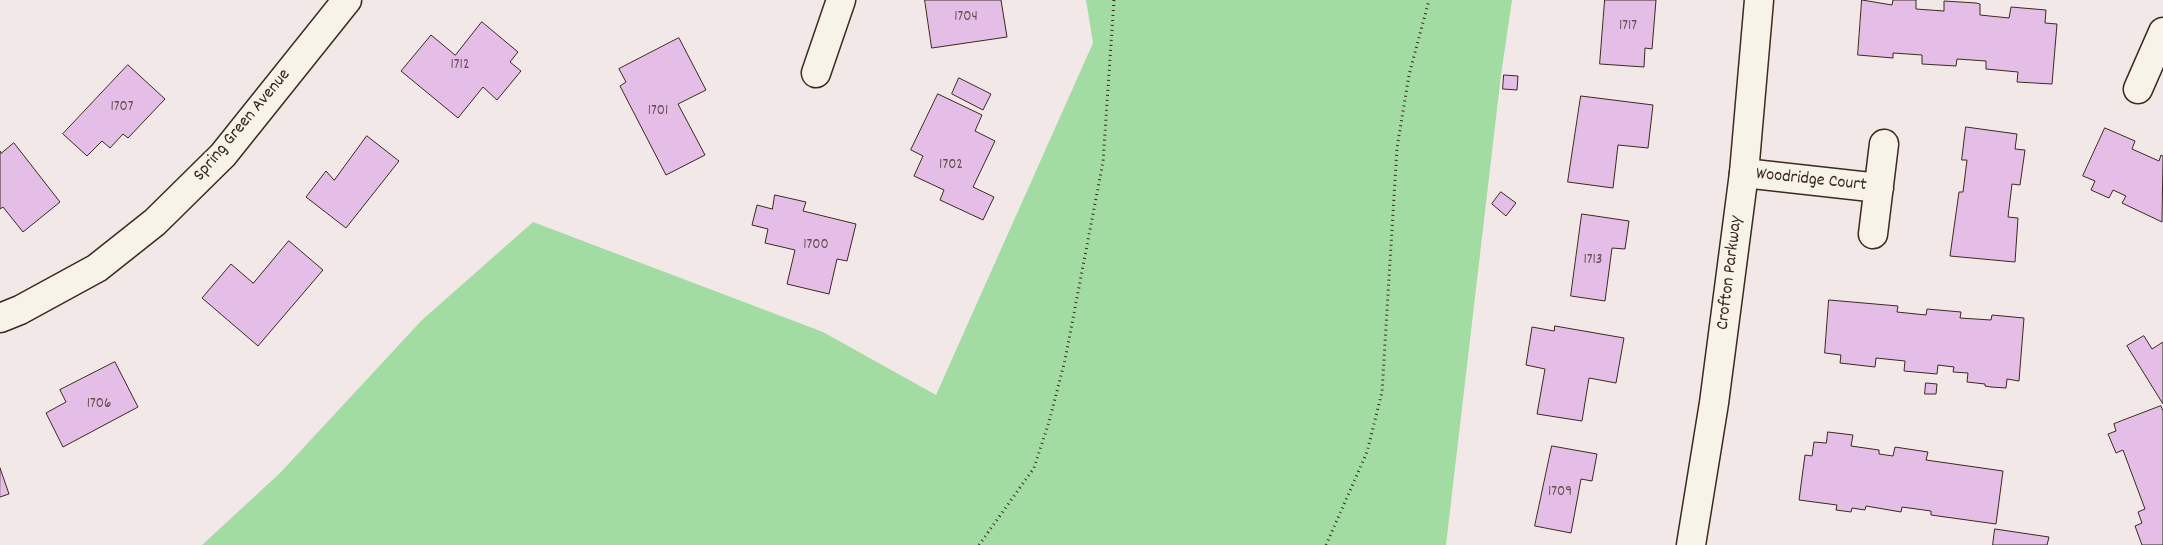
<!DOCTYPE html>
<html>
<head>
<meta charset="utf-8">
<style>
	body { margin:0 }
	canvas { display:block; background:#f3e8e8 }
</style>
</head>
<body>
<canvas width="2163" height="545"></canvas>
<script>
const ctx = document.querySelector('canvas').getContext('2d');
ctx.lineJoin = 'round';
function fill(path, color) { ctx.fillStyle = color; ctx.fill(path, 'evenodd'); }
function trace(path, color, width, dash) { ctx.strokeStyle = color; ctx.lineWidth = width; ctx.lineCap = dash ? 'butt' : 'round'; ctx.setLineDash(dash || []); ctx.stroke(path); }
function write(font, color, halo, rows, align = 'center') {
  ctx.font = font + ' Dekko,sans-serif'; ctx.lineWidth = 5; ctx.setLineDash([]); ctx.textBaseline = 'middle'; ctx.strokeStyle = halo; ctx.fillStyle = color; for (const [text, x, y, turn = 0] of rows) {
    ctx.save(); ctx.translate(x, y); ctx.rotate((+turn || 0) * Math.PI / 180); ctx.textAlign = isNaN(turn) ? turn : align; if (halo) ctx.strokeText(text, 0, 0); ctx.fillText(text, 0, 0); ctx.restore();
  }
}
fill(new Path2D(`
	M1086 0H1512L1501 75 1446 545H202L280 473 422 320 533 222 823 332 936 395 1093 43Z`), '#a2dca2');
const building = new Path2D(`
	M925 0H1001L1007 37 932 48Z
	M1605 0H1656L1652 49 1645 48 1644 67 1600 64Z
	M1862 0 1892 5 1893 0H1916V9L1944 11V1L1976 3 1980 4V15L2009 18 2011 7 2046 10 2045 23 2057 24 2052 84 2017 82 2018 72 1986 69V61L1957 59 1956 66 1922 64V55L1893 53V58L1858 55Z
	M482 22 518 52 510 62 521 71 497 100 483 87 458 118 401 71 431 35 455 55Z
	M679 38 706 90 678 104 705 155 666 175 620 86 626 82 619 69Z
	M128 65 165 99 128 138 123 134 110 148 102 141 87 156 63 134Z
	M1504 75 1518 76 1517 90 1503 89Z
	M959 78 991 94 983 110 952 94Z
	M938 94 982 115 975 131 995 141 973 187 994 197 983 220 940 200 944 190 914 176 923 156 911 150Z
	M1581 96 1653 105 1648 148 1618 145 1613 188 1568 182Z
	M1966 127 2017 134 2015 149 2025 150 2020 185 2012 184 2008 217 2018 218 2015 262 1950 256 1959 192H1963L1967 160H1962Z
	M2105 128 2135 141 2132 149 2159 161 2161 155 2163 156 2162 222 2122 203 2126 196 2113 190 2109 198 2091 190 2095 181 2083 176Z
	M367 136 399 161 346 228 306 197 326 171 334 180Z
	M14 143 60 202 23 232 3 207 0 209V151L1 153Z
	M1501 192 1516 203 1506 216 1492 204Z
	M775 195 806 202 803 211 856 224 847 261 837 259 829 294 787 284 795 250 765 243 768 229 752 225 757 205 772 209Z
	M1582 214 1629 221 1625 249 1612 248 1605 301 1571 296Z
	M289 241 323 270 258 346 202 298 231 264 253 283Z
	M1829 300 1898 306 1897 312 1926 315 1927 309 1961 312 1960 318 1991 320 1992 315 2024 318 2019 381 2007 379 2006 388 1991 387 1985 386V384L1967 382 1968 373 1953 372 1954 367 1938 365 1937 374 1904 371 1905 361 1876 358 1875 367 1840 363 1841 355 1825 353Z
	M1555 326 1624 338 1616 383 1589 378 1582 421 1537 414 1545 369 1526 365 1532 327 1554 331Z
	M2144 336 2152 349 2163 342V404L2127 346Z
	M115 362 138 407 63 447 46 413 66 402 60 390Z
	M1926 383 1937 384 1936 394H1925Z
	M2161 406 2163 411V545H2142L2135 526 2142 523 2138 512 2145 509 2123 450 2116 453 2108 434 2116 431 2114 424Z
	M1828 432 1853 435 1851 446 1879 450V454L1893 456 1895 447 1928 452 1926 460 2003 471 1996 524 1931 515V511L1902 507 1901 512 1866 506 1865 510 1852 508 1851 512 1836 510 1837 505 1799 500 1805 455 1812 456 1814 442 1826 443Z
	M1552 446 1597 454 1592 481 1581 479 1571 533 1535 526Z
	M0 468 9 494 0 497Z
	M1995 529 2049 537 2047 545H1993Z`);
fill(building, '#e4bee7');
trace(building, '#3b2a1e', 1);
const street = new Path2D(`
	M816 73 841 0
	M2138 89 2163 32
	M1744 173 1879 188
	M1873 234 1884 144
	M0 318 20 310 97 268 155 222 223 155 347 0`);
const secondary = new Path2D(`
	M1691 545 1714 403 1744 173 1759 0`);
trace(street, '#3b2a1e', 31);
trace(secondary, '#3b2a1e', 31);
trace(new Path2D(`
	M979 545 1034 468 1049 422 1065 360 1103 162 1114 0
	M1326 545 1367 452 1382 392 1397 148 1409 75 1429 0`), '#3b2a1e', 3, [1, 4]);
trace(street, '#f7f3e8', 28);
trace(secondary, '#f7f3e8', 28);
write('15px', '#654f50', null, [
	["1704",966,18],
	["1717",1628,27],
	["1712",460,66],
	["1707",122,108],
	["1701",658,112],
	["1702",951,166],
	["1700",816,246],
	["1713",1593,261],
	["1706",99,405],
	["1709",1560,493]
]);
write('18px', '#3b2a1e', '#f7f3e8', [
	["Spring Green Avenue",243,126,-50],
	["Woodridge Court",1811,181,6],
	["Crofton Parkway",1731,273,-83]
]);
</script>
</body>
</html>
